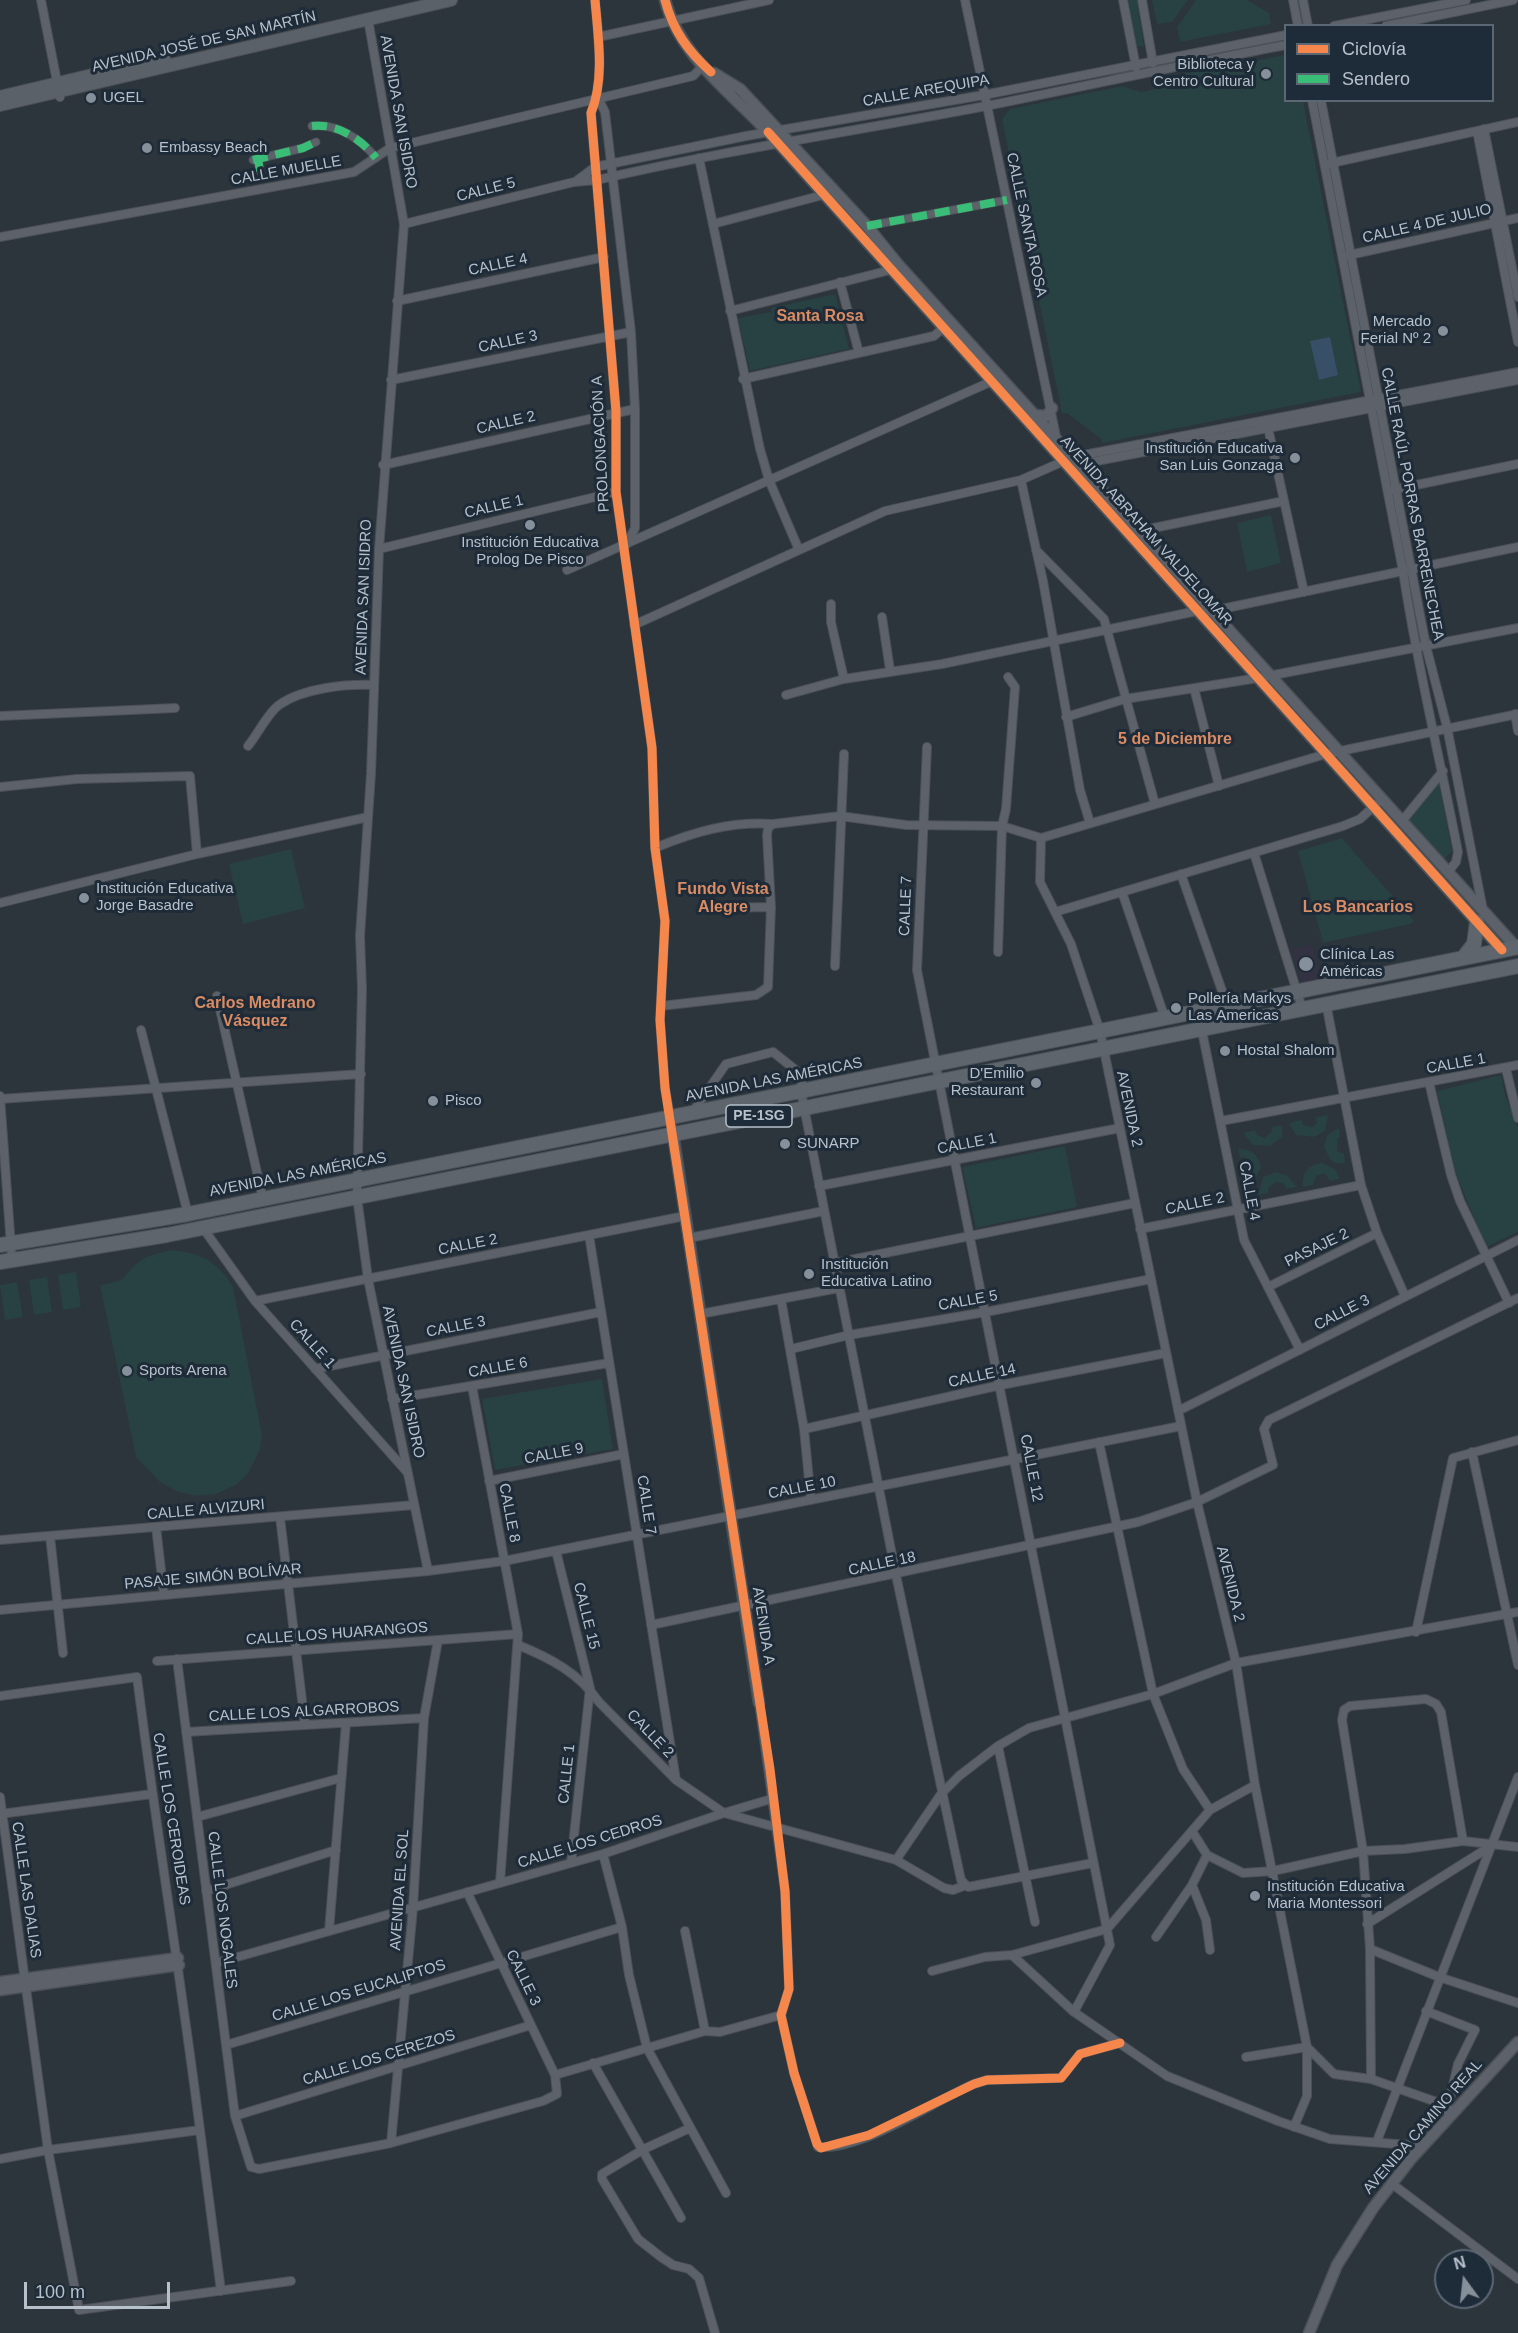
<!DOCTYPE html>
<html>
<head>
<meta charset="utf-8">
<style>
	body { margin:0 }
	#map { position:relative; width:1518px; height:2333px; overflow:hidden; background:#2c343c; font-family:Helvetica,sans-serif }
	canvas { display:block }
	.legend { position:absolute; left:1284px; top:24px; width:210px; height:78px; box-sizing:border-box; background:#1e2b38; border:2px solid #5b6773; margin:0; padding:8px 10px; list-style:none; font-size:18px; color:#b7c1cc }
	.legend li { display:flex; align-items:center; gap:12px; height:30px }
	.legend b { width:30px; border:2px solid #5b6773 }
	.north { position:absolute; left:1434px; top:2249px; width:60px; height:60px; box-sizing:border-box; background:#1e2b38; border:2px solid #5b6773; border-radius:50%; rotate:345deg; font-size:16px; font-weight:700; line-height:24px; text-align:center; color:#b7c1cc }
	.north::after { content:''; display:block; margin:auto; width:21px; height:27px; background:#86909a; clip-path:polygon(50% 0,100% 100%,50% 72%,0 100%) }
	.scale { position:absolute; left:24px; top:2282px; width:146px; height:27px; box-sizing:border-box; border:3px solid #b7c1cc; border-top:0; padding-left:8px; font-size:18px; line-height:21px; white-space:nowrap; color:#b7c1cc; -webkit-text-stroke:4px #1e2b38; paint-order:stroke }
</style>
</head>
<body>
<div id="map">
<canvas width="1518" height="2333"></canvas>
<ul class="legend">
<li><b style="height:8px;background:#f5874c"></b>Ciclovía</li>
<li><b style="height:8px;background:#3abd76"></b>Sendero</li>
</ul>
<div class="north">N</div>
<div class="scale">100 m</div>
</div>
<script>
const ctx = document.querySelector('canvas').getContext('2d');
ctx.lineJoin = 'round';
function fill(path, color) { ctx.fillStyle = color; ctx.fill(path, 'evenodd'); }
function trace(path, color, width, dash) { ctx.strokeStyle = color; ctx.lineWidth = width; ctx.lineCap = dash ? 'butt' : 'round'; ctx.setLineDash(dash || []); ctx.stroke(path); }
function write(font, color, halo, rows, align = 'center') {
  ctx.font = font + ' Helvetica,sans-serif'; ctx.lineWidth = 6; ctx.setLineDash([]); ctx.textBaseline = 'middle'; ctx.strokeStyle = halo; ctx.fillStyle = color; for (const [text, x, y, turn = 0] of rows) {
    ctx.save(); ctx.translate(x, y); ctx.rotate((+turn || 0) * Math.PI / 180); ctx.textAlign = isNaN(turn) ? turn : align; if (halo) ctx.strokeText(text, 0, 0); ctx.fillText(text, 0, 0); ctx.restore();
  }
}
fill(new Path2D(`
	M1312 944 1322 978 1301 983 1291 949Z`), '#323242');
fill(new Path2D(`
	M1128 0H1137L1144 47 1137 46Z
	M1152 0H1188L1172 22 1157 24Z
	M1196 0H1247L1269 13 1271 24 1180 42 1177 27Z
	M1285 55 1286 100 1303 101 1361 392 1102 443 1101 439 1067 413H1062L1002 119 1010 109 1122 86 1141 92 1159 88 1172 76Z
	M835 294 849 349 750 371 738 318 771 312 774 324 771 308Z
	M1271 515 1281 563 1247 572 1237 523Z
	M1439 783 1452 851 1444 860 1409 825V820Z
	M1342 838 1414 921 1410 924 1323 943 1298 851Z
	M291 849 305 908 243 924 229 864Z
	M1501 1075 1505 1095 1518 1128V1232L1486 1247 1455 1171 1437 1091Z
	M1328 1115 1325 1131 1313 1137 1296 1135 1289 1123 1301 1120 1304 1125 1312 1127 1317 1123 1316 1117Z
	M1282 1125V1137L1270 1146 1253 1145 1243 1133 1255 1130 1257 1135 1264 1138 1271 1133 1272 1127Z
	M1339 1128 1340 1137 1337 1139V1151L1344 1154 1345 1163H1335L1330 1159 1324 1147 1327 1135Z
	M1065 1146 1077 1207 976 1228 962 1167Z
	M1238 1149C1251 1148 1258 1154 1261 1167L1256 1177 1246 1183 1244 1174 1249 1170 1251 1165 1245 1157 1240 1158Z
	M1322 1163 1335 1169 1340 1179 1330 1181 1325 1174 1316 1176 1313 1185 1303 1187C1301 1173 1309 1164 1322 1163Z
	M1276 1172 1288 1176 1297 1187 1286 1189 1284 1184 1277 1182 1269 1187 1268 1193 1258 1195 1263 1177Z
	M173 1250C201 1253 219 1262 233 1287L262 1435 260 1449 247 1475 236 1485 216 1494 196 1496 176 1491 160 1482 136 1457 100 1285C132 1280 119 1277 140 1261 150 1254 162 1252 173 1250Z
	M76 1272 81 1307 63 1310 58 1275Z
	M47 1277 52 1312 34 1315 29 1280Z
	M17 1282 23 1317 5 1320 0 1285Z
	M602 1379 613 1449 495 1470 482 1399Z`), '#284143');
fill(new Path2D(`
	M1330 337 1338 375 1319 380 1310 341Z`), '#374f67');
const pedestrian = new Path2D(`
	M312 126C337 123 361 139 376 158
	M258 159 260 171
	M253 160 303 148 316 142
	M867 226 1007 200`);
const minor = new Path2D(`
	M41 0 60 97
	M595 0C598 36 605 79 591 113L616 411V492L652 748 655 848 665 921 660 1020 665 1088 673 1134
	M965 0 1057 441
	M1123 0 1136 67
	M1142 0 1153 63
	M1293 0 1298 26
	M1303 0 1308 26
	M368 19 404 224 379 549 371 774 360 936 362 989 357 1197 368 1279 428 1571
	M1334 26 1466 0
	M1386 26 1513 0
	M598 37 769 0
	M598 98 605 112 631 332 635 409V528L626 545
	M1312 100 1403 571C1417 666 1440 758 1458 852L1456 862 1448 872
	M1321 100 1426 646 1447 727 1483 910
	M1484 129 1518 297
	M1477 131 1518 342
	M699 158 760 449 769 480 799 550
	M1327 164 1518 122
	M575 182 595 167 746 136 984 95 1286 35
	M404 224 574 182 597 180C726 150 856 131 986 106 1086 86 1185 64 1286 45
	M713 224 823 195
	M0 237 354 172 390 148 693 76 704 65
	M1345 256 1518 218
	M840 282 859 353
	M397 301 604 257
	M730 311 890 270 894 266
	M743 379 934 336 943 328
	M391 380 631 332
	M1267 423 1304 592
	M383 465 635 409
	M1076 465 1518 380
	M1021 480 1043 581 1080 790 1090 823
	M1392 490 1518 464
	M1136 534 1139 531 1284 501
	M379 549 616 492
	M1036 550 1104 619 1155 804
	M567 570 997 379
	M831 604V622L844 679
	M882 617 890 670
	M634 625 885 511 1021 480 1073 457 1518 372
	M1194 688 1219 786
	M786 695 844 679 942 664 1197 611H1212L1518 547
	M1515 714 1518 731
	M0 716 175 708
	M1066 717 1125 699 1258 678 1518 628
	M248 746C258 734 267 714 279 705 303 688 345 684 374 685
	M927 747 917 970 1110 1945 1074 2012 1012 1955 985 1957 932 1971
	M0 787 77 779 190 776 197 854
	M1402 821 1443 771
	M1041 838 1040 882 1071 944 1100 1031 1197 1502 1236 1663 1255 1785 1307 2047V2096L1294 2127
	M655 848C693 832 731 821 773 824
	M1254 853 1302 1008
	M1181 874 1227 1005
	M1122 892 1165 1018
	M0 903 197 854 368 817
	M712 908 771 907
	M1055 912 1343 826 1360 819 1382 799
	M998 952 1002 826 1006 809 1015 687 1008 677
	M835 966 844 754
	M217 996 263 1199
	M1326 1003 1361 1185 1377 1233 1405 1296
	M661 1006 756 995 768 987 771 907 767 835 768 828 773 824 840 816 906 825 1002 826 1041 838 1326 754 1518 714
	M1198 1011 1244 1240 1300 1350
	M141 1030 188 1214
	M1506 1069 1518 1118
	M1429 1082 1451 1175 1460 1201 1509 1303
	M0 1096 12 1260
	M0 1099 361 1074
	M692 1113 726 1064 773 1052 802 1075 801 1091 804 1107 896 1575 961 1880 968 1887 1093 1863
	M1221 1121 1518 1065
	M819 1186 1120 1128
	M203 1228 255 1301 407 1472
	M1140 1229 1361 1185
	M589 1235 676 1780
	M689 1238 824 1211
	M835 1263 1135 1203
	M1268 1287 1377 1233
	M781 1299 804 1429 811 1500
	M255 1301 685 1216
	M700 1314 839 1288
	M791 1349 849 1335 986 1312 1151 1279
	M315 1369 601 1312
	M472 1386 518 1634 500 1883
	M392 1399 609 1363
	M1178 1411 1518 1240
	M804 1429 1001 1385 1166 1353
	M1099 1442 1153 1694 1183 1769 1210 1810
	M1472 1452 1518 1665
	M489 1481 624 1454
	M280 1517 305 1725
	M156 1527 164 1595
	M50 1536 63 1653
	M0 1540 414 1505
	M556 1551 590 1688 571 1863
	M0 1610 428 1571 504 1561 1181 1426
	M651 1625 1138 1522 1197 1502 1273 1465 1264 1429 1269 1420 1518 1298
	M1416 1632 1453 1458 1518 1440
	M518 1645C550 1658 579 1673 599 1702L676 1780 724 1813 771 1799
	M177 1659 235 2116 251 2167 259 2169 391 2143 543 2101 557 2094 555 2075 467 1892
	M157 1661 518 1634
	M0 1696 137 1677C156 1828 181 1979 200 2130L48 2150 79 2310 291 2281
	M759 1703 785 1891 789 1989 781 2015 794 2073 818 2147C864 2150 932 2102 974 2084L987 2080 1061 2078 1080 2054 1120 2043
	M186 1732 424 1718
	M998 1746 1035 1922
	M0 1797 48 2150 0 2159
	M0 1814 152 1794
	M197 1817 341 1778
	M1192 1831 1207 1855 1243 1873 1273 1871 1363 1851 1405 1849 1463 1841 1518 1847
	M603 1854 622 1927 629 1975 647 2048 726 2193
	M896 1860 941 1794 959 1776 998 1746 1029 1728 1153 1694 1236 1663 1518 1612
	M1192 1885 1206 1920 1210 1950
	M206 1891 336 1850
	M1367 1924 1491 1846
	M329 1931 346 1723
	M685 1931 705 2031
	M1156 1937 1192 1885 1207 1855
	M1370 1949 1439 1977 1518 2003
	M1012 1955 1107 1929 1210 1810 1255 1785
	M216 1963 603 1854 724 1813 896 1860 944 1888 953 1890 966 1885
	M1426 2011 1475 2030 1458 2064 1447 2111
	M1074 2012 1167 2076 1278 2121 1330 2139 1423 2146
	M226 2045 622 1927
	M1246 2057 1307 2047 1334 2074 1371 2079 1448 2106
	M593 2063 681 2218
	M555 2075 705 2031 720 2032 781 2015
	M1371 2079 1370 1949 1363 1851 1342 1720 1344 1710 1350 1706 1426 1699 1436 1704 1441 1712 1463 1841
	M235 2116 531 2025
	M690 2128 644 2149 602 2174V2179L638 2239 661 2257 673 2265 689 2269 699 2278 715 2333
	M200 2130 221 2291
	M1377 2141 1518 1777
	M391 2143 413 1908 424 1718 438 1640
	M1391 2183 1518 2279`);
const tertiary = new Path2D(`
	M665 0C679 55 730 92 768 132L1502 950
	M714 73 740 89 867 226 897 263 1516 947
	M1034 415 1047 416 1052 408
	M673 1134 759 1703
	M0 1982 178 1958
	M0 1990 179 1965
	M1309 2333 1337 2265 1373 2208 1411 2159 1518 2042`);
const secondary = new Path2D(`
	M0 97 164 58
	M0 105 451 0`);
const primary = new Path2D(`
	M1463 958 1474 944 1477 922
	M0 1245 188 1214 1518 947
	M0 1262 167 1235 1518 966`);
trace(pedestrian, '#4b5056', 9);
trace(minor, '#4b5056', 10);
trace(tertiary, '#4b5056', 13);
trace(secondary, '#4b5056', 14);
trace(primary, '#4a5159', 16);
trace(pedestrian, '#5d626a', 7);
trace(minor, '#5d626a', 8);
trace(tertiary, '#5d626a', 10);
trace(secondary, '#5b6168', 12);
trace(primary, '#5f656c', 14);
trace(new Path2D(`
	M312 126C337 123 361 139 376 158
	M258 159 260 171
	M253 160 303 148 316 142
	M867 226 1007 200`), '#3abd76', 8, [15, 8]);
trace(new Path2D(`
	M595 0C598 36 605 79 591 113L616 411V492L652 748 655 848 665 921 660 1020 665 1088 770 1769 785 1891 789 1989 781 2015 794 2073 817 2144 821 2148 869 2135 974 2084 987 2080 1061 2078 1080 2054 1120 2043
	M665 0C673 31 688 51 711 72
	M768 132 1502 950`), '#f5874c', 9);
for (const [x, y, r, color] of [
	[1266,74,6,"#86909a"],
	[91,98,6,"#86909a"],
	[147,148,6,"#86909a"],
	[1443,331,6,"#86909a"],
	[1295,458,6,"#86909a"],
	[530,525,6,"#86909a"],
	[84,898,6,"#86909a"],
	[1306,964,8,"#86909a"],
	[1176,1008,6,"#86909a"],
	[1225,1051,6,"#86909a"],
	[1036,1083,6,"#86909a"],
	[433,1101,6,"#86909a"],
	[785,1144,6,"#86909a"],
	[809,1274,6,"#86909a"],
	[127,1371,6,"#86909a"],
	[1255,1896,6,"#86909a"]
]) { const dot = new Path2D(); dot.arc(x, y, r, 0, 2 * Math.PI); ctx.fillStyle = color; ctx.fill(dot); trace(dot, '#1e2b38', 2); }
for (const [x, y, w] of [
	[759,1116,66]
]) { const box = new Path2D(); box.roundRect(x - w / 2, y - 11, w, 22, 4.5); ctx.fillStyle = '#1e2b38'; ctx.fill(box); trace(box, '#b7c1cc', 1.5); }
write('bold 14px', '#b7c1cc', null, [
	["PE-1SG",759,1116]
]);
write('15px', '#b7c1cc', '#1e2b38', [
	["AVENIDA JOSÉ DE SAN MARTÍN",204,42,-13],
	["CALLE AREQUIPA",926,91,-10],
	["AVENIDA SAN ISIDRO",398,112,80],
	["CALLE MUELLE",286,171,-10],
	["CALLE 5",486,190,-14],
	["CALLE 4 DE JULIO",1427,224,-13],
	["CALLE SANTA ROSA",1026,225,78],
	["CALLE 4",498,265,-12],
	["CALLE 3",508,342,-12],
	["CALLE 2",506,423,-13],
	["PROLONGACIÓN A",601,444,-93],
	["CALLE RAÚL PORRAS BARRENECHEA",1412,504,79],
	["CALLE 1",494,507,-13],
	["AVENIDA ABRAHAM VALDELOMAR",1146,531,48],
	["AVENIDA SAN ISIDRO",364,597,-88],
	["CALLE 7",906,906,-88],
	["CALLE 1",1456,1064,-10],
	["AVENIDA LAS AMÉRICAS",774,1080,-11],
	["AVENIDA 2",1129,1109,78],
	["CALLE 1",967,1144,-11],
	["AVENIDA LAS AMÉRICAS",298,1175,-11],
	["CALLE 4",1249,1191,79],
	["CALLE 2",1195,1204,-12],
	["CALLE 2",468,1245,-11],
	["PASAJE 2",1317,1248,-26],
	["CALLE 5",968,1301,-10],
	["CALLE 3",1342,1313,-27],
	["CALLE 3",456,1327,-11],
	["CALLE 1",312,1344,48],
	["CALLE 6",498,1368,-10],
	["CALLE 14",982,1376,-12],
	["AVENIDA SAN ISIDRO",403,1382,78],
	["CALLE 9",554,1454,-11],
	["CALLE 12",1031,1468,79],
	["CALLE 10",802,1488,-11],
	["CALLE 7",646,1505,81],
	["CALLE ALVIZURI",206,1510,-5],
	["CALLE 8",509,1513,79],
	["CALLE 18",882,1564,-12],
	["PASAJE SIMÓN BOLÍVAR",213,1577,-5],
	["AVENIDA 2",1230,1584,76],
	["CALLE 15",586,1616,76],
	["AVENIDA A",763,1626,81],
	["CALLE LOS HUARANGOS",337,1634,-4],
	["CALLE LOS ALGARROBOS",304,1712,-3],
	["CALLE 2",650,1734,46],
	["CALLE 1",567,1774,-84],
	["CALLE LOS CEROIDEAS",171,1819,81],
	["CALLE LOS CEDROS",590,1842,-17],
	["CALLE LAS DALIAS",26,1890,82],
	["AVENIDA EL SOL",400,1890,-86],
	["CALLE LOS NOGALES",222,1910,83],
	["CALLE 3",523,1978,64],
	["CALLE LOS EUCALIPTOS",359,1991,-17],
	["CALLE LOS CEREZOS",379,2058,-17],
	["AVENIDA CAMINO REAL",1423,2127,-49]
]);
write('15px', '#b7c1cc', '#1e2b38', [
	["Biblioteca y",1254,65,"right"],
	["Centro Cultural",1254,82,"right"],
	["UGEL",103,98],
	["Embassy Beach",159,148],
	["Mercado",1431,322,"right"],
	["Ferial Nº 2",1431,339,"right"],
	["Institución Educativa",1283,449,"right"],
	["San Luis Gonzaga",1283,466,"right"],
	["Institución Educativa",530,543,"center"],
	["Prolog De Pisco",530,560,"center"],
	["Institución Educativa",96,889],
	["Jorge Basadre",96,906],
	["Clínica Las",1320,955],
	["Américas",1320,972],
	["Pollería Markys",1188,999],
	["Las Americas",1188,1016],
	["Hostal Shalom",1237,1051],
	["D'Emilio",1024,1074,"right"],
	["Restaurant",1024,1091,"right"],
	["Pisco",445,1101],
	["SUNARP",797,1144],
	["Institución",821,1265],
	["Educativa Latino",821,1282],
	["Sports Arena",139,1371],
	["Institución Educativa",1267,1887],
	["Maria Montessori",1267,1904]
], 'left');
write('bold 16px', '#db8c63', '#1e2b38', [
	["Santa Rosa",820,317],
	["5 de Diciembre",1175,740],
	["Fundo Vista",723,890],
	["Alegre",723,908],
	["Los Bancarios",1358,908],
	["Carlos Medrano",255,1004],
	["Vásquez",255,1022]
]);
</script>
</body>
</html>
